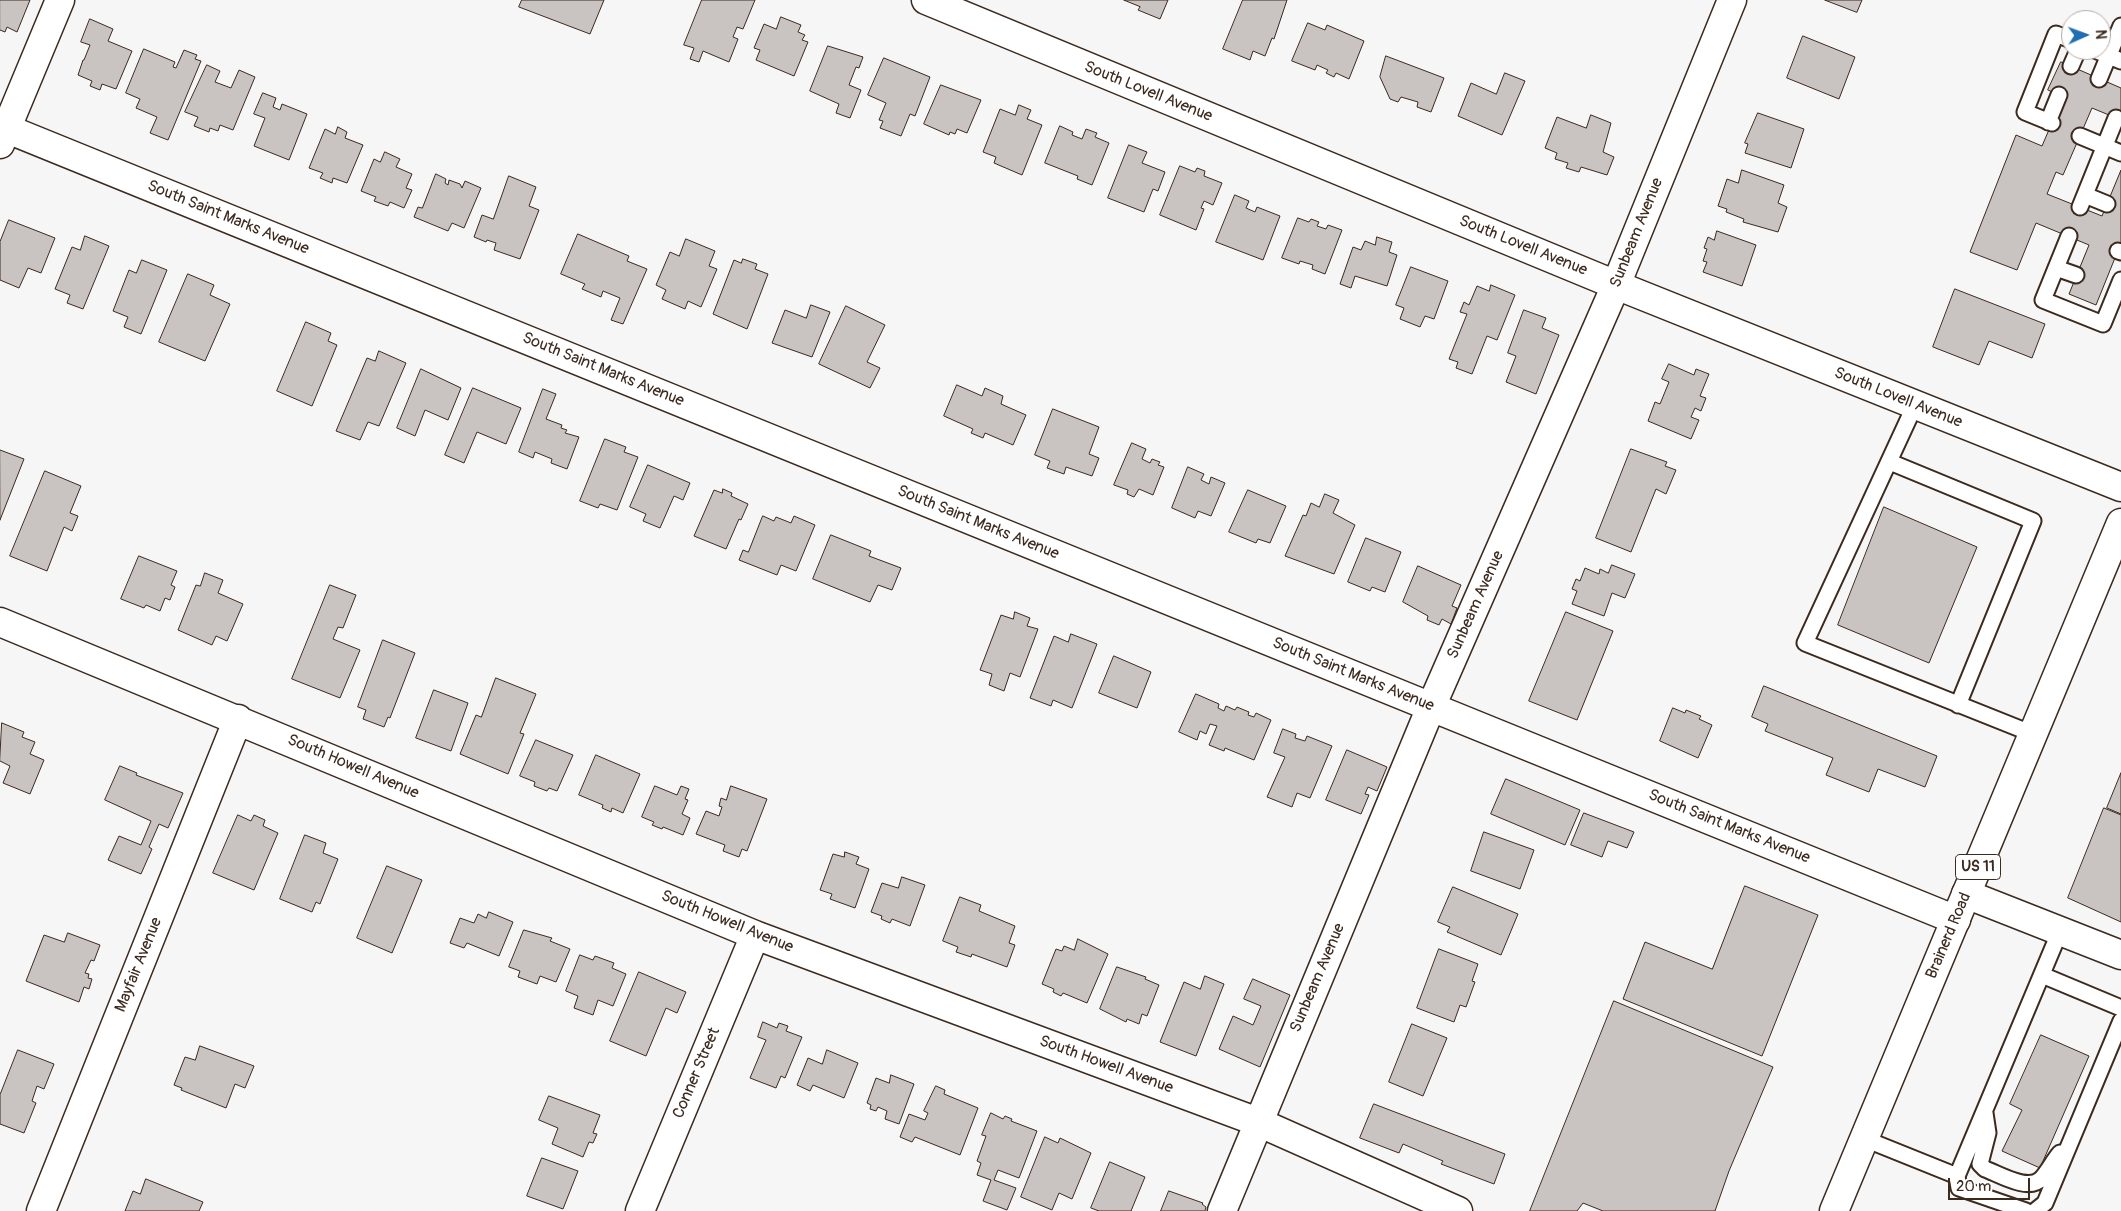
<!DOCTYPE html>
<html>
<head>
<meta charset="utf-8">
<style>
	body { margin:0 }
	#map { position:relative; width:2121px; height:1211px; overflow:hidden; background:#f7f6f6; font-family:Pangolin,sans-serif }
	canvas { display:block }
	.north { position:absolute; left:2061px; top:10px; width:50px; height:50px; box-sizing:border-box; background:#fff; border:1px solid #b1aaa5; border-radius:50%; rotate:88deg; font-size:14px; font-weight:700; line-height:20px; text-align:center; color:#3b2a1e }
	.north::after { content:''; display:block; margin:auto; width:18px; height:22px; background:#1f6fb2; clip-path:polygon(50% 0,100% 100%,50% 72%,0 100%) }
	.scale { position:absolute; left:1948px; top:1178px; width:82px; height:22px; box-sizing:border-box; border:2px solid #3b2a1e; border-top:0; padding-left:6px; font-size:15px; line-height:18px; white-space:nowrap; color:#3b2a1e; -webkit-text-stroke:4px #fff; paint-order:stroke }
</style>
</head>
<body>
<div id="map">
<canvas width="2121" height="1211"></canvas>
<div class="north">N</div>
<div class="scale">20 m</div>
</div>
<script>
const ctx = document.querySelector('canvas').getContext('2d');
ctx.lineJoin = 'round';
function fill(path, color) { ctx.fillStyle = color; ctx.fill(path, 'evenodd'); }
function trace(path, color, width, dash) { ctx.strokeStyle = color; ctx.lineWidth = width; ctx.lineCap = dash ? 'butt' : 'round'; ctx.setLineDash(dash || []); ctx.stroke(path); }
function write(font, color, halo, rows, align = 'center') {
  ctx.font = font + ' Pangolin,sans-serif'; ctx.lineWidth = 5; ctx.setLineDash([]); ctx.textBaseline = 'middle'; ctx.strokeStyle = halo; ctx.fillStyle = color; for (const [text, x, y, turn = 0] of rows) {
    ctx.save(); ctx.translate(x, y); ctx.rotate((+turn || 0) * Math.PI / 180); ctx.textAlign = isNaN(turn) ? turn : align; if (halo) ctx.strokeText(text, 0, 0); ctx.fillText(text, 0, 0); ctx.restore();
  }
}
const building = new Path2D(`
	M0 0H30L17 32 7 27 5 32 0 30Z
	M522 0H604L590 34 519 7Z
	M702 0H755L743 29 737 27 733 37 738 39 729 62 703 51 699 62 690 59 694 48 684 45Z
	M1124 0H1168L1160 19 1138 10 1140 7Z
	M1243 0H1287L1274 39 1272 38 1265 56 1253 51 1250 60 1223 49Z
	M1825 0H1862L1857 12Z
	M781 17 801 25 798 32 805 35 802 40 808 42 794 76 756 60 760 50 754 48 764 24 776 29Z
	M90 19 113 29 108 41 132 51 116 89 102 84 100 90 90 86 92 81 78 75 83 60H84L90 45 81 42Z
	M1308 23 1325 30 1327 25 1364 41 1349 79 1336 73 1334 77 1326 73 1328 70 1317 65 1315 70 1292 61Z
	M1803 36 1855 57 1839 99 1787 78Z
	M828 46 863 57 859 68 856 67 849 85 861 90 850 118 836 113 839 104 810 91Z
	M144 49 175 62 173 67 176 68 184 50 197 55 195 59 201 61 168 140 150 133 157 117 136 108 140 99 126 93Z
	M1386 56 1444 78 1431 112 1417 107 1418 102 1401 97 1398 102 1390 99 1380 77Z
	M884 58 930 77 915 116 910 114 901 136 880 128 883 121 879 120 886 103 868 95Z
	M2061 62 2121 88V120L2092 108 2063 175 2056 172 2047 194 2102 216 2121 170V243L2096 305 2069 294 2089 245 2036 223 2017 270 1970 252 2016 135 2042 146 2063 97 2048 90Z
	M207 65 220 71 215 82 231 88 239 70 255 77 233 130 220 125 218 131 210 128 209 132 194 126 198 117 185 112Z
	M1505 73 1525 81 1502 135 1458 116 1471 83 1496 94Z
	M941 85 981 100 967 133 957 129 955 134 950 132 949 135 924 124Z
	M263 93 276 98 273 107 280 110 282 104 307 114 289 160 254 146 265 118 254 114Z
	M1019 105 1031 110 1027 119 1042 125 1022 175 994 163 996 157 983 152 1000 109 1015 115Z
	M1758 113 1804 129 1791 168 1745 153 1748 144 1745 143Z
	M1591 115 1611 123 1603 152 1614 157 1607 175 1581 167 1579 172 1566 168 1568 163 1555 159 1557 153 1545 148 1557 117 1586 128Z
	M1060 126 1073 132 1072 135 1082 139 1086 129 1097 133 1095 137 1109 143 1092 185 1077 179 1078 176 1045 163Z
	M338 127 347 132 345 138 363 145 347 183 333 178 332 183 320 178 323 173 309 168 325 129 335 134Z
	M1129 145 1147 152 1142 163 1165 172 1158 191 1153 189 1144 212 1108 198Z
	M385 152 400 159 396 167 412 174 406 188 412 190 404 208 390 202 388 206 374 201 376 197 361 191 374 159 380 162Z
	M1180 166 1195 172 1197 168 1205 171 1204 176 1222 183 1213 205 1204 201 1201 208 1204 209 1196 230 1160 215Z
	M1742 170 1784 185 1778 203 1787 207 1778 232 1743 222 1744 219 1726 212 1727 209 1718 206 1727 179 1738 183Z
	M436 174 446 179 445 183 448 185 449 180 460 184 462 188 465 181 481 188 464 228 452 223 448 231 414 217 418 207 422 208Z
	M509 176 536 187 529 206 539 210 520 259 494 250 496 243 487 240 486 242 474 237 482 215 493 219Z
	M1235 195 1249 201 1246 208 1255 212 1257 207 1280 216 1263 260 1216 242Z
	M1298 218 1309 222 1311 219 1319 222 1317 226 1326 229 1328 225 1342 230 1325 274 1312 269 1313 265 1300 261 1299 264 1282 258Z
	M9 220 55 238 41 273 28 268 19 288 0 280V242Z
	M1717 231 1756 245 1742 286 1703 272 1707 262 1703 261 1707 249 1704 248 1708 237 1714 240Z
	M578 234 629 256 627 261 647 269 623 324 611 320 620 298 603 291 601 297 582 289 585 284 561 274Z
	M85 236 109 246 83 309 67 303 70 295 55 289 72 247 80 250Z
	M1377 237 1392 242 1389 252 1397 255 1387 286 1355 276 1351 288 1340 284 1353 247 1361 250 1365 241 1375 245Z
	M686 239 715 251 709 266 717 269 701 307 688 301 685 309 662 299 666 290 656 285 670 252 679 256Z
	M743 259 757 264 755 269 768 274 747 329 713 314 734 260 741 263Z
	M142 260 167 270 141 334 124 327 128 317 113 311 129 270 136 273Z
	M1411 267 1448 281 1434 319 1425 316 1420 327 1400 319 1404 308 1396 305Z
	M188 274 214 285 210 295 230 304 205 361 159 342Z
	M1491 285 1515 295 1497 340 1487 336 1472 374 1456 368 1458 362 1449 359 1467 314 1460 312 1464 302 1469 305 1477 286 1489 291Z
	M1955 289 2045 324 2032 358 1989 341 1979 365 1933 347Z
	M811 305 830 312 812 357 772 343 785 310 806 318Z
	M846 306 885 325 867 362 880 368 870 388 819 364Z
	M1524 310 1546 318 1542 328 1559 335 1536 394 1506 382 1516 356 1508 353Z
	M306 322 331 333 328 341 337 345 312 406 277 391Z
	M379 351 406 363 379 426 368 422 360 440 336 431 367 358 375 361Z
	M1669 364 1694 375 1696 369 1709 374 1700 396 1706 398 1701 411 1695 408 1691 417 1699 420 1691 439 1648 421 1655 402 1660 404 1669 382 1662 379Z
	M421 369 461 388 448 420 425 410 415 436 397 428Z
	M957 385 982 396 985 388 1003 396 1001 404 1026 415 1013 445 985 433 983 438 971 433 973 429 944 416Z
	M473 388 521 408 506 444 477 432 464 463 445 455Z
	M543 389 556 394 546 419 562 425 561 428 567 430 565 433 579 437 567 469 551 463 552 459 535 452 533 458 519 452Z
	M1053 409 1099 427 1089 454 1099 458 1092 476 1066 467 1064 474 1047 468 1050 461 1035 455Z
	M605 439 626 447 624 452 638 457 617 510 600 504 598 508 580 501Z
	M1132 443 1146 449 1142 459 1150 463 1152 459 1160 462 1158 465 1164 467 1153 495 1139 489 1134 497 1127 494 1128 490 1114 485Z
	M1631 449 1667 462 1665 466 1676 470 1666 494 1656 489 1631 552 1596 538Z
	M0 450 24 459 0 520Z
	M648 465 690 483 683 500 674 496 660 528 643 521 646 514 630 507Z
	M1188 467 1204 474 1201 480 1209 484 1211 477 1225 483 1211 516 1198 511 1195 518 1172 508Z
	M45 471 81 486 70 513 78 516 72 531 64 527 47 571 10 556Z
	M723 489 732 493 731 496 748 504 741 520 739 519 726 549 694 536 714 490 722 493Z
	M1248 490 1286 506 1270 543 1258 539 1256 543 1229 532Z
	M1325 494 1339 500 1333 513 1355 525 1334 574 1285 556 1303 515 1306 516 1311 503 1319 507Z
	M1884 507 1977 547 1929 663 1838 625Z
	M763 516 774 521 776 517 791 523 794 516 815 525 796 571 781 565 777 575 739 560 743 550 748 552Z
	M831 535 871 551 869 556 901 568 892 590 878 585 870 602 813 579Z
	M1366 538 1401 552 1385 592 1372 587 1370 591 1348 582Z
	M139 556 177 571 171 585 175 587 170 600 165 598 160 611 146 605 144 608 121 599Z
	M1612 565 1635 574 1625 598 1612 593 1604 616 1572 604 1577 591 1572 589 1576 579 1580 581 1585 568 1599 574 1600 569 1608 573Z
	M1418 566 1461 585 1452 606 1457 608 1451 624 1442 619 1439 625 1427 620 1428 616 1403 602Z
	M205 573 223 580 218 593 243 604 227 641 216 636 212 645 178 630 196 585 200 586Z
	M330 585 356 595 343 628 338 627 333 639 360 650 340 698 292 679Z
	M1015 612 1030 618 1027 626 1038 629 1020 677 1010 673 1004 691 989 685 992 674 980 670 1001 615 1013 619Z
	M1566 612 1613 631 1577 720 1529 701Z
	M1071 634 1097 644 1072 708 1053 700 1051 706 1030 698 1054 636 1068 642Z
	M383 640 415 653 390 718 388 717 384 727 363 719 366 710 358 707Z
	M1114 656 1151 672 1137 708 1099 693Z
	M496 678 536 694 520 733 524 734 508 774 460 754 476 715 481 717Z
	M1764 686 1937 756 1925 787 1878 769 1869 792 1826 775 1833 758 1765 731 1768 724 1752 717Z
	M434 690 468 703 451 751 416 738Z
	M1196 694 1219 704 1218 708 1224 711 1226 706 1235 710 1237 707 1249 712 1248 715 1254 717 1256 713 1271 720 1254 760 1225 748 1224 751 1209 745 1217 726 1210 724 1206 734 1200 731 1197 740 1179 732Z
	M1673 708 1685 713 1686 710 1701 716 1699 719 1712 725 1698 758 1660 741Z
	M2 723 24 732 22 737 35 742 30 754 44 760 30 794 3 783 10 766 0 761Z
	M1283 729 1296 734 1295 738 1305 741 1307 736 1332 746 1310 798 1297 793 1292 807 1267 797 1285 757 1274 753Z
	M536 740 573 755 557 791 549 788 547 791 534 786 535 782 520 776Z
	M1347 750 1387 767 1377 791 1368 787 1365 794 1369 795 1361 814 1326 800Z
	M596 755 640 774 623 813 612 808 611 812 602 808 603 805 579 795Z
	M120 766 137 773 136 775 183 793 168 828 159 824 149 847 152 849 141 874 108 860 119 836 141 845 151 821 105 800Z
	M2121 773V814L2107 808Z
	M1506 779 1580 810 1565 845 1491 814Z
	M655 786 677 795 681 786 689 789 685 799 688 800 682 814 690 818 683 835 663 827 662 829 652 825 654 822 642 817Z
	M731 786 767 799 747 851 742 849 739 857 723 851 725 845 696 834 706 811 719 816 722 807 719 806 721 798 726 800Z
	M2104 808 2121 815V922L2068 898Z
	M1584 813 1634 832 1627 848 1608 841 1602 857 1571 845Z
	M238 815 251 821 254 815 265 820 263 826 278 833 254 890 213 873Z
	M1484 832 1534 850 1520 889 1471 871Z
	M305 835 326 843 323 853 338 859 320 904 316 902 312 912 280 899Z
	M845 852 859 857 856 864 869 869 855 908 830 899 832 894 820 890 833 854 844 857Z
	M387 866 422 880 392 953 357 938Z
	M902 877 925 885 910 926 892 919 890 923 881 919 882 916 871 912 882 883 898 888Z
	M1745 886 1818 915 1762 1056 1623 999 1645 942 1712 969Z
	M1453 887 1518 914 1501 955 1447 932 1450 927 1438 922Z
	M960 897 981 905 979 911 1015 926 1009 943 1015 945 1007 967 972 954 971 957 956 952 958 947 943 941Z
	M489 912 513 922 499 956 467 943 464 948 450 943 460 918 474 923 478 914 486 918Z
	M524 930 552 938 550 941 570 949 556 982 540 976 537 984 518 977 520 971 509 967Z
	M68 933 100 945 94 961 91 960 85 973 89 974 88 978 92 979 89 989 84 987 79 1002 26 981 44 935 64 942Z
	M1078 939 1108 954 1087 1003 1063 993 1061 996 1053 992 1054 989 1042 984 1056 949 1062 951 1064 946 1074 950Z
	M1439 949 1478 964 1472 981 1475 982 1466 1007 1460 1005 1454 1022 1417 1008Z
	M580 955 593 960 595 956 614 963 612 968 626 974 613 1006 598 1000 593 1015 574 1008 578 996 566 991Z
	M1117 967 1146 977 1145 979 1159 985 1147 1016 1142 1014 1139 1024 1127 1019 1126 1022 1100 1009Z
	M639 972 686 992 677 1013 666 1008 646 1056 610 1041Z
	M1205 976 1224 984 1196 1056 1160 1042 1184 982 1200 989Z
	M1253 979 1290 995 1260 1067 1219 1049 1233 1016 1253 1025 1261 1006 1244 999Z
	M1614 1001 1773 1067 1729 1171 1715 1211H1603L1583 1203 1577 1211H1530Z
	M763 1022 777 1028 779 1023 788 1026 786 1031 802 1037 785 1078 781 1076 776 1088 750 1078 766 1040 758 1037Z
	M1412 1024 1447 1038 1423 1096 1389 1082Z
	M2041 1035 2089 1056 2040 1168 2002 1151 2022 1110 2010 1104Z
	M200 1046 254 1066 245 1088 235 1084 226 1108 181 1090 182 1088 174 1085 185 1057 195 1060Z
	M18 1050 54 1064 44 1089 37 1086 32 1101 36 1103 24 1133 0 1124V1095Z
	M827 1050 858 1063 844 1098 813 1085 810 1091 797 1085 808 1058 822 1064Z
	M891 1075 914 1084 899 1124 885 1119 887 1111 878 1107 876 1111 870 1109 871 1105 867 1103 876 1078 889 1083Z
	M936 1086 945 1090 944 1094 978 1108 960 1155 915 1137 912 1142 900 1137 909 1114 925 1120 928 1113 924 1111Z
	M549 1096 600 1115 593 1133 597 1134 593 1143 589 1142 583 1157 552 1144 558 1128 539 1120Z
	M1374 1104 1505 1154 1494 1184 1441 1164 1443 1161 1403 1144 1399 1153 1360 1138Z
	M991 1113 1003 1119 1005 1116 1012 1119 1011 1121 1037 1131 1019 1178 998 1170 994 1180 1016 1188 1007 1210 983 1201 991 1180 977 1175 981 1163 977 1161 986 1136 982 1135Z
	M1045 1137 1058 1143 1060 1138 1091 1153 1072 1199 1059 1193 1052 1210 1021 1197Z
	M542 1158 578 1171 563 1209 527 1196Z
	M1110 1162 1145 1177 1131 1211H1099L1091 1208Z
	M146 1179 203 1202 199 1211H125L133 1191 140 1194Z
	M1169 1191 1203 1203 1202 1204 1206 1207 1205 1211H1161Z`);
fill(building, '#c9c3c1');
trace(building, '#3b2a1e', 1);
const service = new Path2D(`
	M2095 50 2121 61
	M2071 66 2078 50
	M2099 79 2121 26
	M2048 122 2059 95
	M2052 123 2025 112 2056 34 2071 40
	M2080 136 2121 153
	M2085 195 2107 204
	M2080 207 2116 118
	M2069 236 2043 300 2103 324 2121 280
	M2118 251 2121 252
	M2056 268 2076 275
	M1915 405 1805 643 2033 734
	M1890 462 2033 521 1958 705
	M2042 975 2121 1008
	M1985 1113 1988 1133 1980 1164 1985 1169C1999 1174 2028 1192 2041 1179 2048 1172 2053 1161 2060 1153
	M1865 1139 1957 1176
	M2026 1211 1959 1188 1957 1176 2060 931
	M2035 1211 2045 1203 2121 1021`);
const minor = new Path2D(`
	M926 0 1616 285 2121 487
	M0 126 1956 920
	M0 144 60 0
	M0 622 755 935 1258 1122 1458 1211
	M1966 894 2121 955
	M41 1211 238 719
	M640 1211 755 935
	M1222 1211 1431 707 1616 285 1732 0`);
const primary = new Path2D(`
	M1834 1211 2121 523`);
trace(service, '#3b2a1e', 19);
trace(minor, '#3b2a1e', 31);
trace(primary, '#3b2a1e', 31);
trace(service, '#fff', 15);
trace(minor, '#fff', 28);
trace(primary, '#fff', 28);
for (const [x, y, w] of [
	[1978,867,45]
]) { const box = new Path2D(); box.roundRect(x - w / 2, y - 12.5, w, 25, 4); ctx.fillStyle = '#fff'; ctx.fill(box); trace(box, '#3b2a1e', 1); }
write('bold 15px', '#3b2a1e', null, [
	["US 11",1978,867]
]);
write('16px', '#3b2a1e', '#fff', [
	["South Lovell Avenue",1148,92,22],
	["South Saint Marks Avenue",228,218,22],
	["Sunbeam Avenue",1637,233,-68],
	["South Lovell Avenue",1523,246,22],
	["South Saint Marks Avenue",603,370,22],
	["South Lovell Avenue",1898,398,22],
	["South Saint Marks Avenue",978,523,22],
	["Sunbeam Avenue",1476,605,-66],
	["South Saint Marks Avenue",1353,675,22],
	["South Howell Avenue",353,767,23],
	["South Saint Marks Avenue",1729,827,22],
	["South Howell Avenue",727,922,22],
	["Brainerd Road",1949,936,-67],
	["Mayfair Avenue",139,965,-68],
	["Sunbeam Avenue",1318,978,-67],
	["South Howell Avenue",1106,1065,20],
	["Conner Street",697,1073,-67]
]);
</script>
</body>
</html>
